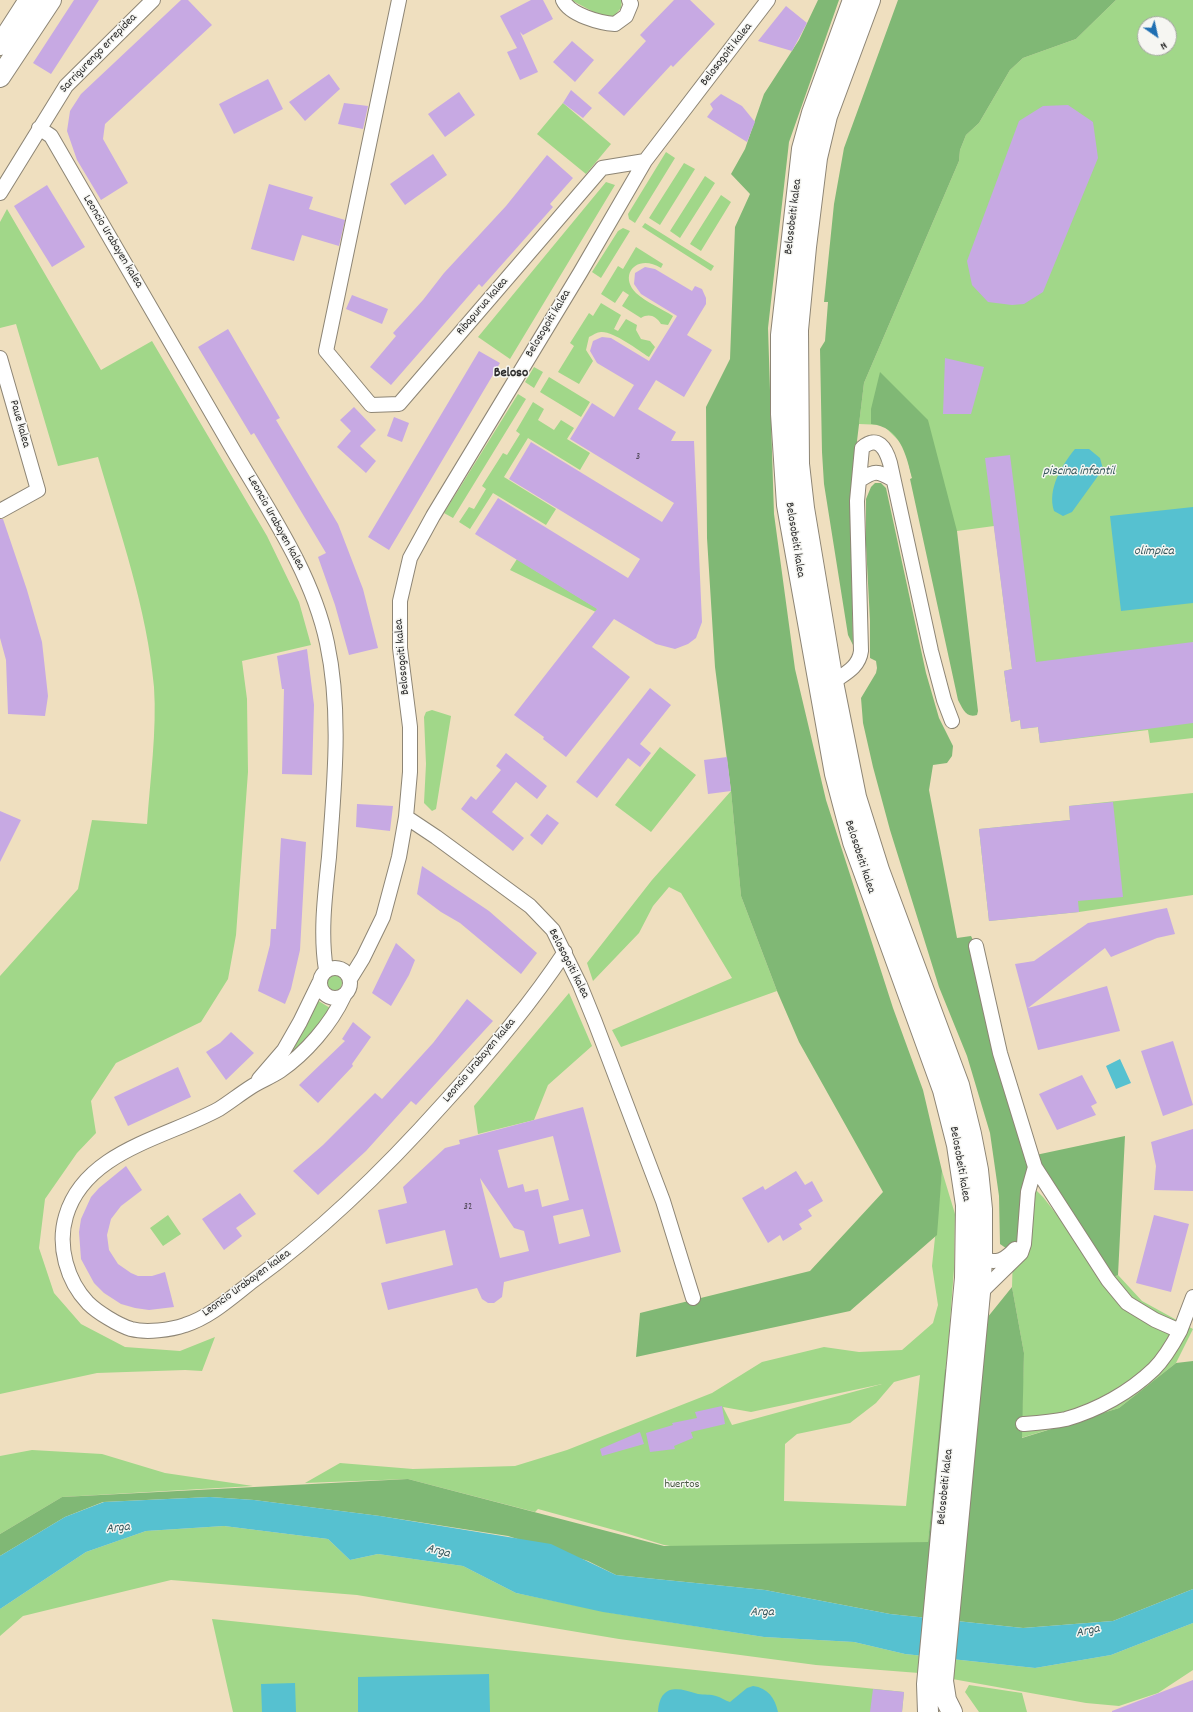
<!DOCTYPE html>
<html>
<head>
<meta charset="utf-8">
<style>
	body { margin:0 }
	#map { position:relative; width:1193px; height:1712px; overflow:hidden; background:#efdfbf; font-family:Dekko,sans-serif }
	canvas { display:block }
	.north { position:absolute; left:1137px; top:16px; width:40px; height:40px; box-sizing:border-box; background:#f6f6f2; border:1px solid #a5a5a2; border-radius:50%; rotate:146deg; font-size:11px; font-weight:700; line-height:16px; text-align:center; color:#2b2b2b }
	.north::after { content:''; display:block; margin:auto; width:14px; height:18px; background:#1f6fb2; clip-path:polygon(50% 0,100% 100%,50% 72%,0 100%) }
</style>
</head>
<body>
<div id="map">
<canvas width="1193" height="1712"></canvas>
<div class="north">N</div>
</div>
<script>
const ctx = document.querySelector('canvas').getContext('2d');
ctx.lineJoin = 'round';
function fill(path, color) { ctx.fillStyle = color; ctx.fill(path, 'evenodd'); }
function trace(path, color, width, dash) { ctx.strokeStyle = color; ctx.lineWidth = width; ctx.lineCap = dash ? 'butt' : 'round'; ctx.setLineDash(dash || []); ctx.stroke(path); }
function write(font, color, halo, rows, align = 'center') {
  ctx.font = font + ' Dekko,sans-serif'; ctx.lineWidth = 3; ctx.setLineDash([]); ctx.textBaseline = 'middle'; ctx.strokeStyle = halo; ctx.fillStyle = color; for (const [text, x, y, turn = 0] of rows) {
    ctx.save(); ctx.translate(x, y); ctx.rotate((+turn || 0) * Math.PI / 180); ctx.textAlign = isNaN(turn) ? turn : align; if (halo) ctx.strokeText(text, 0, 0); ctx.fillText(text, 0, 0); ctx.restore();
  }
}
fill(new Path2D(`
	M571 0H622L621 8 613 17H603Z
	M1116 0H1193V738L1150 743 1148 730 1040 743 1038 727 1021 729 1020 720 1011 722 1004 671 1012 669 994 526 957 531 927 540 906 453 900 442 883 425 859 424 864 383 959 161 960 150 966 135 979 123 1010 70 1023 58 1076 39ZM1145 24H1169V48H1145Z
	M563 103 611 144 586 174 537 134Z
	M666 152 675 158 635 223 629 219 628 214Z
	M684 163 695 169 660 225 649 218Z
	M705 176 715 183 680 238 670 231Z
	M606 182 615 185 510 359 478 337Z
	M721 195 731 202 701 251 690 244Z
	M7 209 101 370 152 341 267 536 299 602 311 645 242 661 247 699 248 772 236 935 228 979 201 1022 116 1063 91 1101 96 1133 77 1153 45 1199 39 1248 54 1293 81 1324 125 1347 180 1351 215 1337 202 1371 185 1370 97 1373 0 1394V976L78 889 92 820 147 824C150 781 157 730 154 687 147 608 120 533 98 457L58 466 16 324 0 328V222Z
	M645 223 714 266 711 271 642 227Z
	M623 228 630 231 601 278 592 272 618 231Z
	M636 247 663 264 661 268C637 253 618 275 636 293 646 302 662 309 673 316L668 325 661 324C656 316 649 313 641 318L622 306 629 295 623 291 615 303 601 294 618 266 623 269Z
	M601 303 621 315 614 329 618 331 626 319 637 325 636 330 641 339 650 341 655 347 649 357C638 350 613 331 601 332 597 332 593 335 589 337L586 350 593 361 579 384 558 372 574 346 570 343 589 313 593 316Z
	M534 367 543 372 534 388 525 382Z
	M549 377 590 402 581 417 540 392Z
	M518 394 526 399 453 518 444 513Z
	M533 402 544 409 538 420 554 430 561 420 574 428 567 439 590 453 580 470 528 438 504 477 556 509 546 525 493 493 470 529 459 522 469 507 474 509 486 489 482 486 503 453 507 455 520 434 516 431Z
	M517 559 606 614 604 616 510 570Z
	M432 710 451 716 436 809 432 811 424 803 426 764 424 717 426 712Z
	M660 747 696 775 651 832 615 805Z
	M731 791 741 896 777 991 621 1047 612 1030 732 978 681 893 669 887 653 906 639 933 593 981 587 963 652 880Z
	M1193 793V895L1079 912 989 921 979 829 1070 820 1069 806Z
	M326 983a8 8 0 1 1 16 0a8 8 0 1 1-16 0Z
	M569 993 592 1046 548 1085 534 1120 478 1134 474 1106Z
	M317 1000 330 1008 319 1027 293 1052 288 1051Z
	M942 1171 955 1214 954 1269 948 1348 928 1542 750 1559 664 1545 625 1533 538 1509 535 1512 408 1479 305 1483 340 1463 413 1469 515 1466 567 1450 712 1393 762 1362 824 1347 859 1352 902 1350 933 1323 938 1305 932 1266ZM920 1375 906 1506 784 1501 785 1444 797 1434 850 1423 876 1403 894 1382ZM882 1384 732 1425 723 1407 751 1412Z
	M1030 1184 1043 1197 1108 1280 1118 1275 1142 1301 1193 1329 1176 1363 1119 1408 1021 1438 1024 1353 1012 1287 1013 1253Z
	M168 1215 181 1234 163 1246 150 1228Z
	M32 1450 102 1454 165 1473 253 1486 62 1497 0 1534V1456Z
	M224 1526 328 1539 350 1560 378 1554 463 1566 516 1593 612 1613 764 1637 854 1642 905 1654 1035 1668 1111 1655 1193 1623V1670L1158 1693 1119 1706 1086 1703 919 1673 816 1665 619 1639 357 1595 171 1580 23 1616 0 1636V1609L86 1552 146 1531Z
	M212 1619 904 1692 902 1712H233Z
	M969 1685 1022 1693 1027 1712H979L965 1692Z`), '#a1d789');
fill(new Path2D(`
	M818 0H839L789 142 768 328 774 514 795 669 826 800 893 1008 923 1090 942 1171 937 1235 850 1311 636 1357 640 1313 810 1271 883 1192 799 1042 777 991 741 896 731 791 715 667 707 538 706 407 730 359 735 227 750 194 731 174 745 149 764 94 799 40Z
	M898 0H1116L1076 39 1023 58 1010 70 979 123 966 135 960 150 959 161 864 383 850 499 853 645 848 635 824 484 822 452 820 349 825 341 828 302H824L834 204 844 148Z
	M880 372 928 420 957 531 978 711 977 715C966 719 962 707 958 700L910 479 912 478C906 454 900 427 871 424V409Z
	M875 483H881L886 488 926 673 939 718 953 746 952 756 947 763 933 765 929 790 957 938 971 936 976 946 1031 1156 1125 1136 1118 1275 1108 1280 1035 1168 1016 1248 1013 1253 1000 1244 999 1196 990 1133 967 1056 939 987 890 830 873 767 863 723 861 698 876 673 877 668 876 661 870 658V621L866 545V499L871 487Z
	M1012 1287 1024 1353 1022 1438 1119 1408 1176 1363 1193 1361V1589L1113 1621 1023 1628 890 1614 765 1590 616 1575 588 1561 508 1536 380 1516 254 1500 210 1497 103 1502 65 1517 0 1556V1534L62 1497 408 1479 664 1546 928 1542 945 1370Z`), '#80b875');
fill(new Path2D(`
	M1075 449H1089L1100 458 1103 469 1072 512 1063 516 1054 511C1047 489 1062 465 1075 449Z
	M1193 507V603L1121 611 1110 516Z
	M1120 1059 1131 1083 1116 1089 1106 1066Z
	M210 1497 254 1500 380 1516 551 1544 616 1575 765 1590 890 1614 1023 1628 1113 1621 1193 1589V1623L1111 1655 1035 1668 905 1654 854 1642 764 1637 603 1612 516 1593 463 1566 378 1554 350 1560 328 1539 224 1526 146 1531 86 1552 0 1609V1556L65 1517 104 1502Z
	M489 1674 490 1712H358V1677Z
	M295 1683 296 1712H262L261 1684Z
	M753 1686C768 1688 775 1698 778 1712H658C660 1684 677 1687 698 1694 704 1695 711 1694 716 1696 721 1697 725 1701 730 1702L747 1688Z`), '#56c1d0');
fill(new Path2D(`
	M74 0H99L51 74 33 63Z
	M181 0H188L212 25 105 124 103 139 128 183 101 200 77 160 67 131 70 111 81 94Z
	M531 0H543L553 19 523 35 520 32 538 72 520 80 507 52 517 48 500 16Z
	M674 0H690L715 24 673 67 671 65 624 116 598 93 646 41 640 35Z
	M786 6 807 23 792 51 758 41Z
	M572 41 594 60 575 82 553 62Z
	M329 74 340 89 305 121 289 102Z
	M268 79 283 109 234 134 219 104Z
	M571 90 592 108 583 118 563 103Z
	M459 92 475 115 445 137 428 114Z
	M721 94 742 106 755 122 747 142 707 117 713 109 710 104Z
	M344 103 368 106 363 129 338 124Z
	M1068 105 1093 122 1098 158 1043 292 1024 304 1012 305 988 302 972 285 967 261 1019 121 1043 106Z
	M433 154 447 175 405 205 390 184Z
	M547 155 573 178 550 204 553 207 482 287 479 284 391 385 370 367 396 336 393 333 423 300 444 273 506 206Z
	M269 184 313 197 309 209 345 220 339 246 302 235 294 261 251 249Z
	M47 185 85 247 52 267 14 206Z
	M645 267 655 269 692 291 695 286 702 289 706 298V304L687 335 712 350 684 397 656 380 638 409 676 432 671 441H694L702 622 696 638 688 644 675 649 656 644 614 619 592 647 630 677 566 757 543 739 544 737 514 715 597 609 475 534 498 498 628 578 640 559 509 479 531 442 662 522 674 503 570 439 592 403 614 417 634 385 597 363 590 351 593 341 602 337 611 338 649 361 677 316 641 294 634 284 635 273Z
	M352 295 388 309 382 324 346 309Z
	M228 329 280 418 276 420 338 524 363 589 378 648 349 655 335 605 318 557 326 553 254 433 251 435 198 347Z
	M479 351 500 363 389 550 368 537Z
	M945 358 984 367 971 414H943Z
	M354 407 376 430 360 446 376 461 366 473 337 447 351 431 340 420Z
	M394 417 409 423 402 442 387 436Z
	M1010 455 1036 662 1193 642V723L1040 743 1038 727 1021 729 1020 720 1011 722 1004 671 1012 669 985 458Z
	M0 519H3L27 590 42 642 48 696 45 716 8 714 6 660 0 638Z
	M307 649 314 705 312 775 282 774 284 689H282L277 656Z
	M650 688 671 705 640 744 651 753 640 767 628 758 597 798 576 782Z
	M506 753 547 786 537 799 516 782 492 812 524 838 513 851 461 809 471 796 476 800 501 770 496 766Z
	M727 757 731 791 708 794 704 760Z
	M1113 802 1123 897 1078 901 1079 912 989 921 979 829 1070 820 1069 806Z
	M357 804 393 806 390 831 356 827Z
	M0 811 21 820 0 862Z
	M547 814 559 823 542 845 530 835Z
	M281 838 306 842 300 950 291 989 285 1004 258 991 270 945 271 929H276Z
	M422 866 489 911 537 953 521 974 460 923 441 912 417 894Z
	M1167 908 1175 934 1157 938 1111 957 1105 948 1028 1008 1107 986 1120 1031 1038 1050 1015 964 1034 961 1088 923Z
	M396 943 415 960 409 975 391 1006 372 993Z
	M467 999 493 1021 416 1105 411 1101 366 1151 318 1195 293 1171 323 1145 375 1093 382 1099 433 1043Z
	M353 1022 371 1037 352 1064 353 1066 318 1103 299 1085 345 1041 342 1039Z
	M231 1032 254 1053 226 1080 206 1052 220 1043Z
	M1173 1041 1193 1105 1163 1116 1141 1051Z
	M178 1067 191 1097 128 1126 114 1097Z
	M1082 1075 1097 1103 1091 1106 1096 1115 1057 1130 1039 1094Z
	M583 1107 621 1252 504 1282 502 1297 494 1303H488L482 1299 477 1288 388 1310 381 1283 453 1265 445 1230 386 1244 378 1210 407 1203 403 1187 445 1148 460 1144 459 1140ZM553 1136 569 1200 542 1207 538 1189 525 1192 523 1184 508 1188 498 1150ZM480 1178 514 1228 524 1231 529 1251 500 1258ZM583 1209 590 1236 559 1244 553 1216Z
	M1193 1129V1191L1154 1190 1156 1166 1151 1142Z
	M126 1166 142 1190 121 1206 111 1219 107 1235 109 1250 118 1264 131 1273 138 1276H152L165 1272 174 1307 149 1310 135 1308 121 1304 104 1293 94 1283 81 1259 79 1232 81 1219 91 1197 99 1188Z
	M796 1171 805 1185 812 1181 823 1201 808 1210 812 1216 799 1224 802 1229 783 1241 780 1235 768 1243 742 1198 763 1186 765 1190Z
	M240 1193 256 1214 236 1228 242 1236 224 1250 202 1219Z
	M1154 1215 1189 1224 1171 1292 1136 1283Z
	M722 1406 725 1424 691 1432 693 1438 674 1446 675 1449 650 1452 646 1433 673 1425 672 1423 697 1418 695 1412Z
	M640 1432 644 1444 602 1456 600 1449Z
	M1193 1680V1712H1112V1711Z
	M873 1689 904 1692 902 1712H870Z`), '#c7a9e3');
const minor = new Path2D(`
	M399 0 326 351 371 405 399 404 602 168 645 161
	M563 0C570 15 600 23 615 24L626 16 631 4 629 0
	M39 128 51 136C111 240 172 343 232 448 268 510 312 572 327 643 342 713 334 786 329 857 325 895 320 933 326 970
	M0 193 66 86 153 0
	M0 358 38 490 0 511
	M860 480C875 470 877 471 892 479
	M833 682C846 673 859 667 861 651L857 501 862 448C878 434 886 449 890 463L931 651 944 700 952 721
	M406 817 436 837 530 906 553 930 580 985 595 1022 663 1201 693 1298
	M976 946 1000 1053 1035 1167 1108 1280 1127 1303 1155 1320 1180 1331 1193 1297
	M320 983a15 15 0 1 1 30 0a15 15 0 1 1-30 0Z
	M350 979 363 958 383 917 399 857 406 817 410 772V727L400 648V601L410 558 433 516 580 273 645 161 768 0
	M344 996C331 1024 306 1053 280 1071 271 1077 260 1081 251 1087 240 1094 230 1102 219 1109 166 1138 85 1151 66 1216 57 1246 67 1281 88 1303 97 1312 118 1325 131 1329 146 1333 171 1330 185 1325 211 1317 233 1296 254 1280 324 1229 386 1168 444 1103 487 1056 529 1006 565 952
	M259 1079 284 1050 300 1022 319 983
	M982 1259C997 1264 1005 1260 1015 1249
	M980 1293 1021 1253 1024 1244 1028 1192 1035 1167
	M1023 1424C1037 1423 1052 1422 1066 1419 1098 1410 1130 1392 1154 1369 1165 1358 1173 1344 1180 1331`);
const secondary = new Path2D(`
	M853 0 812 113 802 149 781 335V414L787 505 835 774 853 842 943 1090 957 1145 966 1205 965 1278 927 1684 928 1712
	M870 0 827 116 817 158 806 247 798 330 799 464 804 508 833 682 856 797 879 870 959 1085 971 1134 978 1170 982 1209V1259L980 1293 943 1681 946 1700 952 1712
	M0 45 29 0
	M0 77 51 0`);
trace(minor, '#8d8575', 16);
trace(secondary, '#8d8575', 22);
trace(minor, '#fff', 14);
trace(secondary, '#fff', 20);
write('10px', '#524a59', null, [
	["3",638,458],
	["32",468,1208]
]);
write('12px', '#2b2b2b', '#f6f6f2', [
	["Sarrigurengo errepidea",99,54,-46],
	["Belosogoiti kalea",727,55,-52],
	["Belosobeiti kalea",794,217,-83],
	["Leoncio Urabayen kalea",112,242,59],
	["Ribapurua kalea",483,307,-49],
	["Belosogoiti kalea",549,324,-59],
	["Paue kalea",19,424,74],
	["Leoncio Urabayen kalea",275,523,61],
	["Belosobeiti kalea",794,540,81],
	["Belosogoiti kalea",403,657,-95],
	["Belosobeiti kalea",859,857,72],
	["Belosogoiti kalea",568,964,63],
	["Leoncio Urabayen kalea",480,1061,-50],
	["Belosobeiti kalea",959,1164,80],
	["Leoncio Urabayen kalea",247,1284,-36],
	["Belosobeiti kalea",946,1487,-84]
]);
write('12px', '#485642', '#f6f6f2', [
	["huertos",682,1485]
]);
write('italic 13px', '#38585d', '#f6f6f2', [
	["piscina infantil",1079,472],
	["olimpica",1154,552],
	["Arga",118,1529,-6],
	["Arga",438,1552,15],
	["Arga",762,1613],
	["Arga",1088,1632,-12]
]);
write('bold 14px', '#2b2b2b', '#f6f6f2', [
	["Beloso",511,374]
]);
</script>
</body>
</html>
